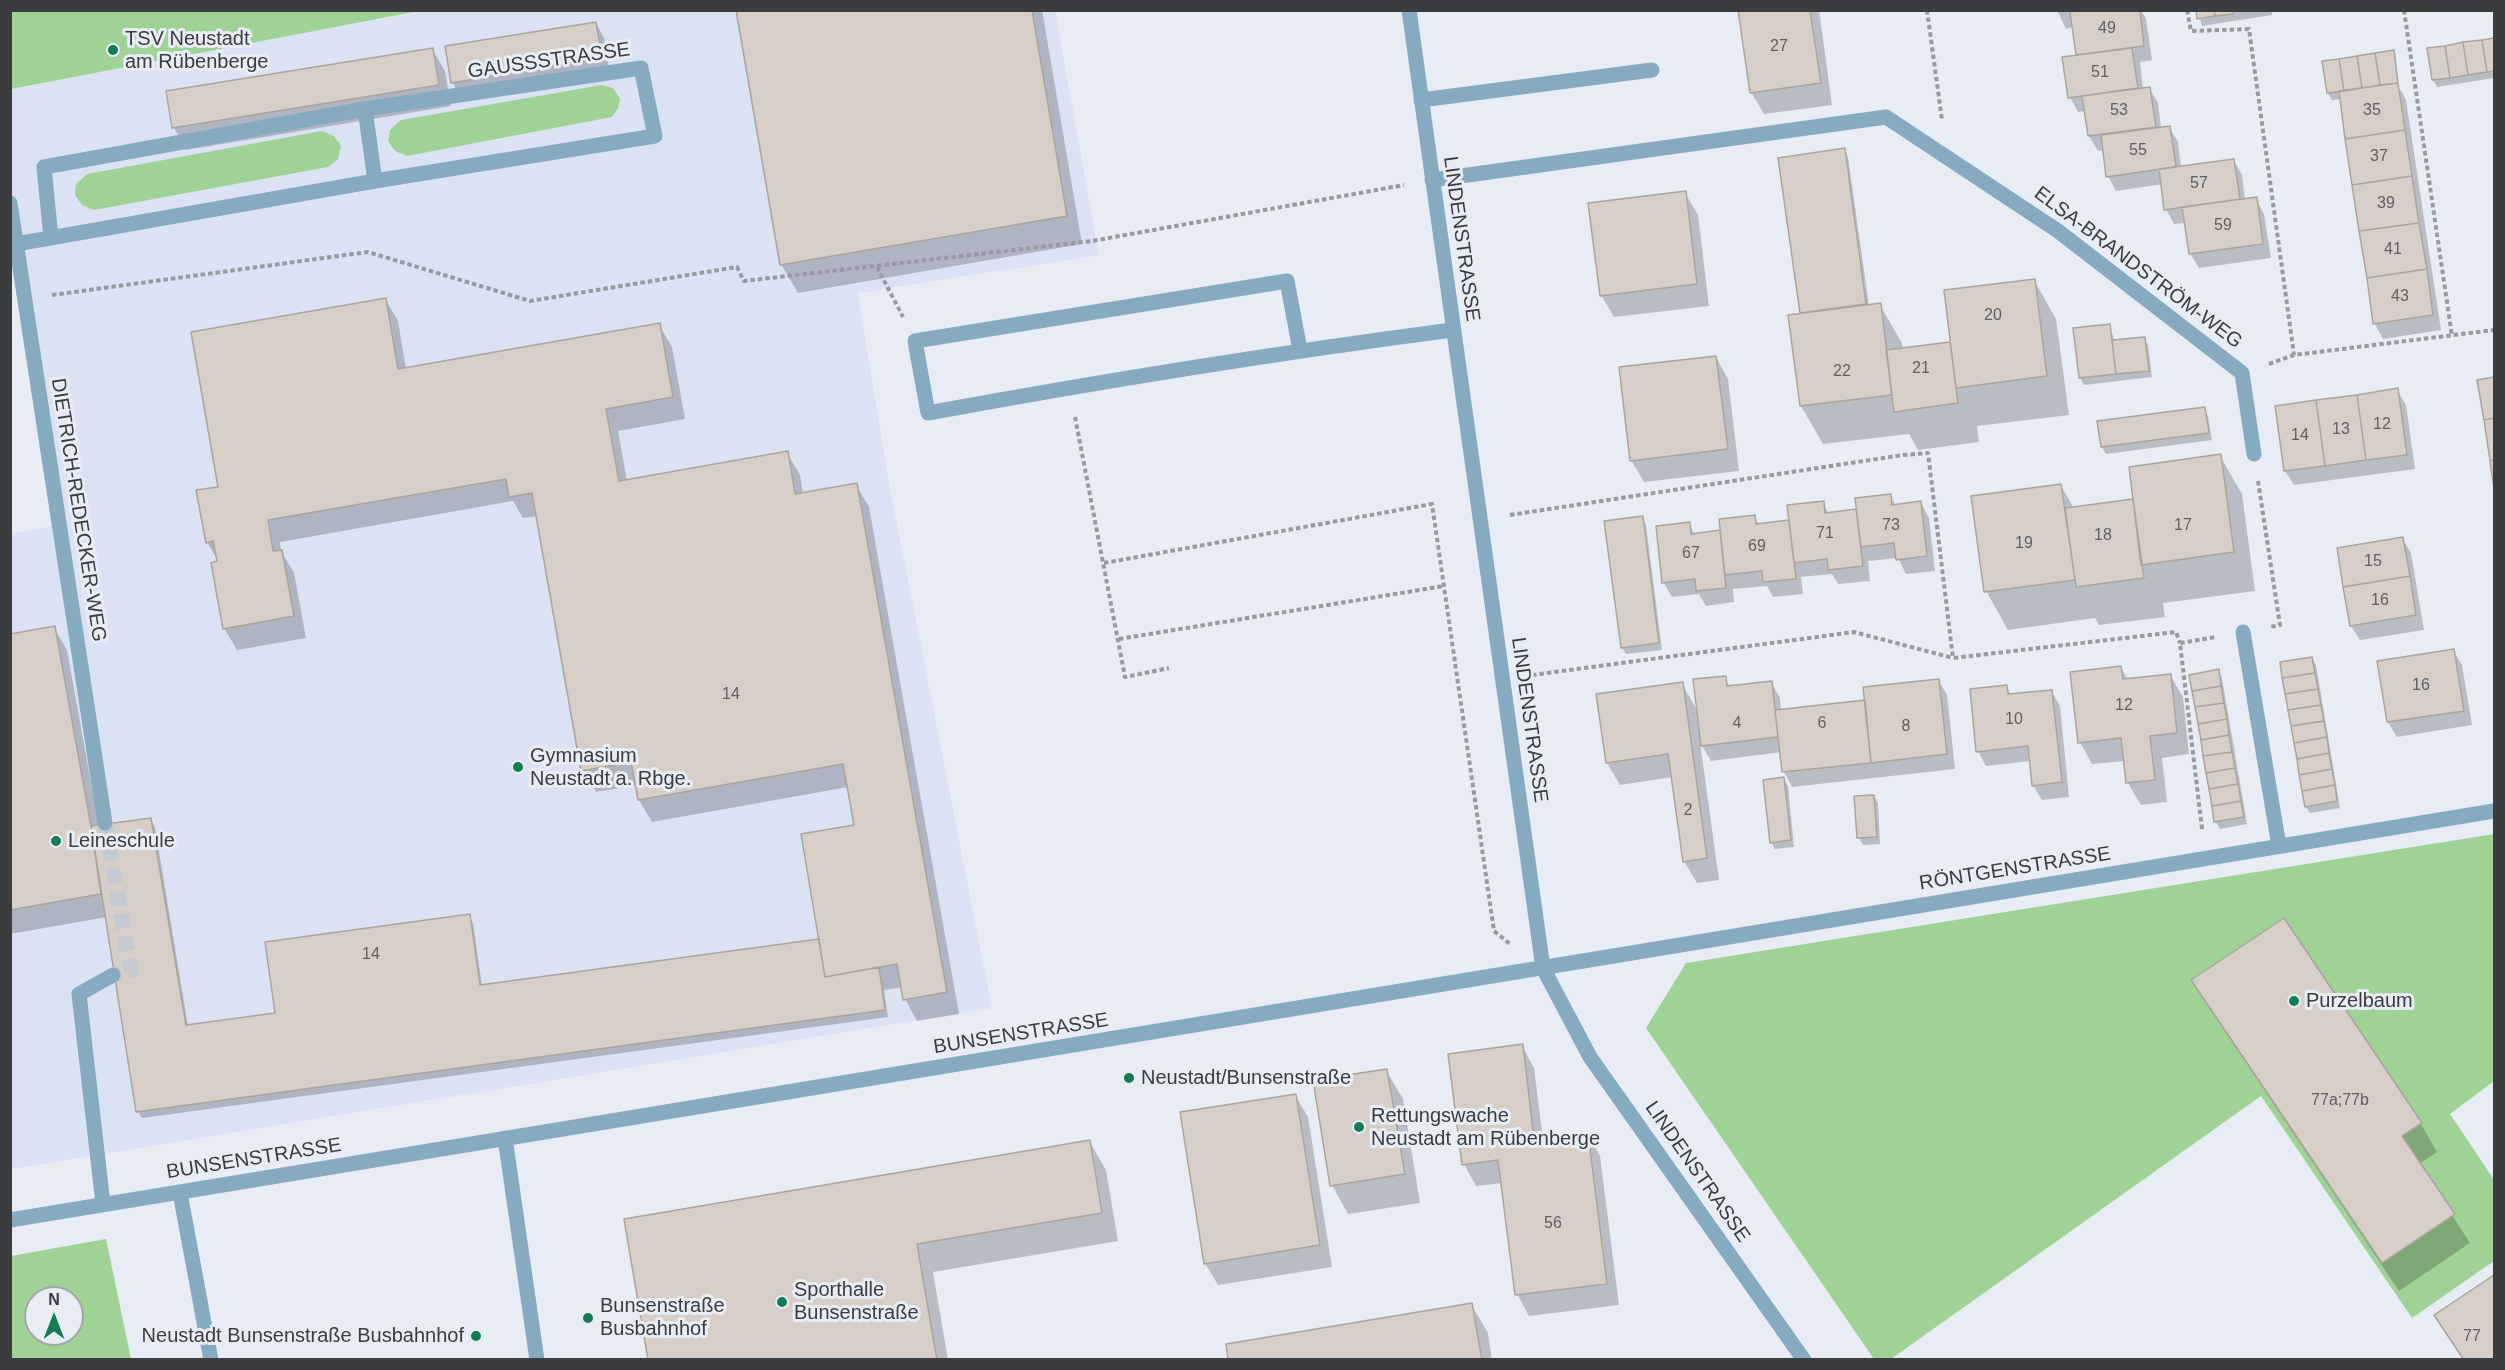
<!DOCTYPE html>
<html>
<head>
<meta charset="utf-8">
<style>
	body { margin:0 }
	#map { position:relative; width:2505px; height:1370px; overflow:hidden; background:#e8ecf5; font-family:Arial,sans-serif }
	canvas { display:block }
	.frame { position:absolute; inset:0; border:12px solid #3b3c40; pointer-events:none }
	.north { position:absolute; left:24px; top:1286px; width:60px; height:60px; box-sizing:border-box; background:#e8ecf5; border:2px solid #a3a6ad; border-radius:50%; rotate:0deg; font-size:16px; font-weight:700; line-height:24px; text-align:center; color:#3b3c40 }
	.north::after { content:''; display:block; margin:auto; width:21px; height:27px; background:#147b55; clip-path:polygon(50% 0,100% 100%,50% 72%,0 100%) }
</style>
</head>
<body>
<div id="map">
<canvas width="2505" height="1370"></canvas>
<div class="frame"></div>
<div class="north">N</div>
</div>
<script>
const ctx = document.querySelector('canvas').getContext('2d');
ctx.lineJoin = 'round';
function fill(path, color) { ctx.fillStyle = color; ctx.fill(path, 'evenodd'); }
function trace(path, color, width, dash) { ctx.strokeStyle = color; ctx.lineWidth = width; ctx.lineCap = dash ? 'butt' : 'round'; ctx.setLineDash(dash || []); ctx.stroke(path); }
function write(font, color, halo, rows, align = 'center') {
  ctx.font = font + ' Arial,sans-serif'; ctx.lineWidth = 6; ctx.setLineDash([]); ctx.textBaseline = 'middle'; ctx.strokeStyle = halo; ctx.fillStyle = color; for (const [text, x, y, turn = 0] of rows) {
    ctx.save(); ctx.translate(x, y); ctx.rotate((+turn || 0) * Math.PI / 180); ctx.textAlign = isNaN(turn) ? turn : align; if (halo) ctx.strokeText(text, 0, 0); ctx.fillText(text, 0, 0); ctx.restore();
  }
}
fill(new Path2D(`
	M419 11H1055L1099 255 858 293 888 478 992 1008 11 1169V534L52 526 21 327 11 186V89Z`), '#dbe2f3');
fill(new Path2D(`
	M11 10H419V11L11 89Z
	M602 85 613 88 620 98 618 108 612 117 407 156 395 151 388 141 390 130 401 120Z
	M322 131 334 136 341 146 338 159 328 167 94 210 82 205 75 195 76 184 87 174Z
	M2494 834V1081L2450 1114 2494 1180V1261L2412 1318 2261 1096 1891 1359H1874L1646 1028 1686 963Z
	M106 1239 131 1359H11V1256ZM36 1298H72V1334H36Z`), '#9fd395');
fill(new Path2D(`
	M738 10H1042L1082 244 798 293 781 264Z
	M1740 10H1819L1832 105 1764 114 1751 92Z
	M2057 10H2141L2146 19 2152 60 2140 62 2143 89 2149 88 2158 103 2161 128 2169 127 2178 142 2181 168 2234 161 2242 175 2245 200 2256 199 2264 214 2271 258 2199 268 2190 253 2186 223 2174 224 2166 209 2163 184 2116 191 2108 176 2104 150 2098 151 2089 136 2086 111 2078 112 2070 97 2077 56 2073 27 2066 29Z
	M2197 10H2272V15L2202 26Z
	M596 23 604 38 610 73 461 97 452 82Z
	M2494 39V78L2437 87 2433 80 2428 50Z
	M432 49 445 71 451 106 186 150 174 128 168 93Z
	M2393 52 2396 58H2393L2398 91 2401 90 2406 100 2441 330 2383 339 2375 324 2341 99 2332 100 2328 93 2323 62Z
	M1844 150 1848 157 1869 306 1880 305 1902 343 1903 350 1951 343 2034 280 2056 319 2069 415 1977 426 1979 442 1918 450 1909 434 1823 444 1801 406 1802 312Z
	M1685 193 1698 215 1709 306 1614 317 1601 295Z
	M385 299 398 321 406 369 659 325 672 347 685 419 618 431 627 481 787 453 800 475 803 494 856 485 869 507 959 1014 917 1021 905 999 903 987 884 990 888 1017 142 1118 138 1111 107 917 10 934V635L54 628 67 650 99 827 151 820 155 827 188 1026 276 1015 469 916 473 923 482 986 820 940 855 827 848 787 652 822 639 800 637 785 596 792 583 770 538 516 523 518 513 501 280 542 281 551 294 573 306 638 237 650 224 628 219 562 207 542 220 488Z
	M2109 326 2115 341 2144 338 2148 345 2152 377 2084 385 2080 378Z
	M1716 357 1728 379 1739 471 1644 482 1631 460Z
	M2494 378V481L2479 381Z
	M2397 390 2406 405 2415 469 2294 485 2285 471Z
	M2204 408 2208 416 2212 440 2106 454 2102 447Z
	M2220 456 2242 494 2255 591 2163 603 2165 617 2099 625 2095 618 2008 630 1986 591 2061 486 2074 508 2134 500Z
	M1890 496 1896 506 1921 503 1929 518 1935 571 1906 574 1898 558 1868 561 1870 581 1838 584 1832 574 1801 577 1803 594 1773 597 1767 586 1733 589 1734 602 1706 606 1699 594 1672 597 1664 583 1689 524 1695 535 1722 532 1754 516 1759 525 1791 522 1823 503 1829 514 1858 511Z
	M1642 518 1646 525 1662 650 1626 654 1622 647Z
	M2402 538 2411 553 2424 630 2360 640 2351 626Z
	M2453 650 2462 665 2472 725 2397 737 2388 722 2379 662Z
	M2312 658 2316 665 2340 808 2310 813 2306 807Z
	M2121 667 2128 680 2170 675 2183 697 2189 754 2162 758 2167 802 2141 805 2128 783 2125 761 2092 764 2080 742Z
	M2218 671 2222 678 2247 824 2220 829 2216 822Z
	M1725 678 1730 687 1771 683 1780 698 1781 711 1866 701 1938 680 1947 695 1955 769 1792 787 1784 772 1782 752 1711 761 1700 742 1719 880 1697 883 1684 861 1673 777 1620 785 1607 763 1598 695 1682 684 1698 712Z
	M2006 686 2011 695 2051 691 2060 706 2069 797 2042 800 2033 785 2031 761 1986 766 1978 751Z
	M1784 779 1788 786 1794 847 1775 849 1771 842Z
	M1874 796 1878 803 1880 844 1863 845 1859 838 1856 797Z
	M2284 920 2421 1124 2437 1152 2419 1164 2470 1243 2399 1291 2210 1009 2193 981Z
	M1522 1046 1534 1068 1543 1139 1588 1134 1600 1156 1619 1305 1529 1316 1517 1294 1503 1183 1476 1186 1464 1164Z
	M1386 1070 1403 1099 1420 1203 1348 1214 1332 1185Z
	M1295 1095 1308 1117 1332 1267 1218 1285 1205 1263Z
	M1089 1141 1106 1170 1118 1241 933 1272 948 1360H649Z
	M2494 1277V1360H2463L2436 1316Z
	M1471 1304 1488 1333 1492 1360H1230Z`), '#0003');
const building = new Path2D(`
	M736 10H1032L1067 216 780 265Z
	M1738 10H1810L1821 83 1750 93Z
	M2082 10H2140L2144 46 2076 55 2070 12Z
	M2196 10H2214L2215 16 2197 19Z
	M2214 10H2233V14L2215 16Z
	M596 22 602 58 451 83 445 46Z
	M2494 38V71L2487 72 2482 40Z
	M2482 40 2487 72 2468 75 2463 42Z
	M2463 42 2468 75 2450 78 2445 46Z
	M2445 46 2450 78 2432 80 2427 48Z
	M433 48 439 85 172 128 166 91Z
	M2132 48 2138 88 2068 98 2062 57Z
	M2394 50 2398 83 2380 85 2375 53Z
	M2375 53 2380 85 2362 88 2357 56Z
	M2357 56 2362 88 2344 91 2339 59Z
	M2339 59 2344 91 2327 93 2322 61Z
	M2398 83 2405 130 2345 139 2339 91Z
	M2150 87 2156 127 2088 136 2082 96Z
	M2170 126 2176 167 2106 177 2101 135Z
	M2405 130 2412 176 2352 185 2345 139Z
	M1845 148 1866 304 1800 313 1778 158Z
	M2234 159 2240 199 2164 210 2159 169Z
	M2412 176 2419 223 2359 231 2352 185Z
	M1686 191 1697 284 1600 296 1588 203Z
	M2257 197 2263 244 2189 254 2182 207Z
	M2419 223 2427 269 2367 278 2359 231Z
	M2427 269 2433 315 2373 324 2367 278Z
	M2035 279 2047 376 1956 388 1944 290Z
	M386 298 398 369 660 323 673 397 606 409 619 481 788 451 795 494 857 483 947 992 903 1000 897 964 825 977 801 834 854 825 843 764 638 800 631 762 581 771 532 493 509 497 506 479 268 520 273 551 282 550 294 616 223 629 211 563 217 561 213 541 206 543 196 490 218 487 191 332Z
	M1881 303 1892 395 1800 406 1788 315Z
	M2110 324 2116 374 2079 378 2073 328Z
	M2145 337 2149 371 2116 374 2112 340Z
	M1950 342 1958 403 1894 412 1886 350Z
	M1716 356 1728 449 1630 461 1619 367Z
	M2494 377V418L2484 420 2477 380Z
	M2398 388 2407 455 2366 460 2357 395Z
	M2357 395 2366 460 2325 466 2316 400Z
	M2316 400 2325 466 2284 471 2275 406Z
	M2205 407 2209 433 2101 447 2097 421Z
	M2494 418V460L2490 461 2484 420Z
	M2221 454 2234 552 2141 565 2129 467Z
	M2494 460V489L2490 461Z
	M2061 484 2075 580 1984 592 1971 496Z
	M1891 494 1892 505 1921 501 1927 556 1896 560 1894 543 1861 547 1855 498Z
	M2133 499 2144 578 2076 587 2065 508Z
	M1824 501 1825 513 1856 509 1863 566 1828 570 1827 559 1794 563 1787 505Z
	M1755 515 1756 524 1789 520 1796 579 1763 582 1762 571 1725 575 1719 519Z
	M1643 516 1659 643 1621 648 1604 521Z
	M1690 522 1691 534 1720 530 1726 588 1696 591 1695 579 1662 583 1656 526Z
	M2403 537 2410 576 2343 587 2337 548Z
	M2410 576 2416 615 2350 626 2343 587Z
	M55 626 91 826 101 894 10 910V634Z
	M2454 649 2464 711 2387 722 2377 661Z
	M2312 657 2315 673 2282 678 2280 662Z
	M2121 666 2123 679 2171 674 2177 733 2150 736 2155 780 2126 783 2121 738 2078 743 2070 672Z
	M2219 669 2221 686 2192 691 2189 675Z
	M2315 673 2318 689 2285 694 2282 678Z
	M1726 676 1727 686 1772 681 1778 737 1701 746 1693 679Z
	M1939 679 1947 754 1871 763 1863 687Z
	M1683 682 1707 858 1683 862 1668 754 1606 763 1596 694Z
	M2007 685 2008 694 2052 690 2062 782 2032 786 2028 746 1976 752 1970 689Z
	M2221 686 2224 703 2195 707 2192 691Z
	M2318 689 2321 705 2288 710 2285 694Z
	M1865 700 1871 763 1782 772 1775 710Z
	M2224 703 2227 719 2198 724 2195 707Z
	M2321 705 2324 721 2291 726 2288 710Z
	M2227 719 2229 735 2201 740 2198 724Z
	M2324 721 2327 737 2294 743 2291 726Z
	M2229 735 2232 752 2203 756 2201 740Z
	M2327 737 2329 753 2297 759 2294 743Z
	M2232 752 2235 768 2206 773 2203 756Z
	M2329 753 2332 769 2299 775 2297 759Z
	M2235 768 2238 784 2209 789 2206 773Z
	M2332 769 2335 785 2302 791 2299 775Z
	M1784 777 1791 840 1770 843 1763 780Z
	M2238 784 2241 801 2212 806 2209 789Z
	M2335 785 2337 801 2305 807 2302 791Z
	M1874 795 1877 837 1857 838 1854 796Z
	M2241 801 2244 817 2214 822 2212 806Z
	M151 818 186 1025 275 1013 265 942 470 914 480 985 819 939 825 977 879 967 885 1010 136 1112 91 826Z
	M2284 918 2422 1123 2402 1136 2455 1214 2382 1263 2191 980Z
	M1523 1044 1534 1139 1588 1133 1607 1284 1515 1295 1498 1160 1462 1165 1448 1054Z
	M1387 1069 1405 1174 1330 1186 1313 1080Z
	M1296 1094 1320 1245 1204 1264 1180 1112Z
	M1090 1140 1102 1213 917 1244 937 1360H648L624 1219Z
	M2494 1275V1360H2464L2434 1315Z
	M1472 1303 1482 1360H1228L1226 1344Z`);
fill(building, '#d6cec7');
trace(building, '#aba49d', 1.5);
trace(new Path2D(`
	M105 823 131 971 113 975`), '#c5c9d1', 15, [15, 8]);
trace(new Path2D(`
	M1927 10 1942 120
	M2187 10 2191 31 2249 29 2294 355
	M2404 10 2452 336
	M877 267 903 317
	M52 295 368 252 530 301 737 267 744 281 1092 241 1404 185
	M2269 364 2294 355 2494 330
	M1075 417 1125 677 1169 668
	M2258 481 2280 625 2270 627
	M1510 515 1903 455 1928 453 1953 658 2176 632 2180 643
	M1104 563 1432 504 1494 931 1510 944
	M1119 639 1444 586
	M1532 675 1854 632 1953 658
	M2202 829 2180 643 2216 637`), '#979aa0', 4, [4.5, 3]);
trace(new Path2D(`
	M1421 100 1652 70
	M1432 180 1886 117 2058 231 2242 373 2254 454
	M1300 350 1287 281 915 341 928 413C1102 381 1277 353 1452 330
	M2243 632 2279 846
	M180 1193 211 1360`), '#86aabf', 15);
trace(new Path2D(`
	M10 203 105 823
	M103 1204 79 994 113 975`), '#86aabf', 15);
trace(new Path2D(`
	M1409 10 1543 968 1590 1057 1804 1360
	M51 238 44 167 365 109 641 68 655 136 375 181 365 109
	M10 245 375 181
	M505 1138 537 1360
	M10 1220 2494 811`), '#86aabf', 15);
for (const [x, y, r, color] of [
	[113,50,6,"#147b55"],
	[518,767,6,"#147b55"],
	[56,841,6,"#147b55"],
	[2294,1001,6,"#147b55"],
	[1129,1078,6,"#147b55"],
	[1359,1127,6,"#147b55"],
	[782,1302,6,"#147b55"],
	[588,1318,6,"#147b55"],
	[476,1336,6,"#147b55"]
]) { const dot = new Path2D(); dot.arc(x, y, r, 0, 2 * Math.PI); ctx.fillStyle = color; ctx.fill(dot); trace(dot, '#e8ecf5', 2); }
write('16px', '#626062', null, [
	["49",2107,29],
	["27",1779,47],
	["51",2100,73],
	["53",2119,111],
	["35",2372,111],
	["55",2138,151],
	["37",2379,157],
	["57",2199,184],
	["39",2386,204],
	["59",2223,226],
	["41",2393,250],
	["43",2400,297],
	["20",1993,316],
	["21",1921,369],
	["22",1842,372],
	["12",2382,425],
	["13",2341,430],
	["14",2300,436],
	["73",1891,526],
	["17",2183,526],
	["71",1825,534],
	["18",2103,536],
	["19",2024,544],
	["69",1757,547],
	["67",1691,554],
	["15",2373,562],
	["16",2380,601],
	["16",2421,686],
	["14",731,695],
	["12",2124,706],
	["10",2014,720],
	["4",1737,724],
	["6",1822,724],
	["8",1906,727],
	["2",1688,811],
	["14",371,955],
	["77a;77b",2340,1101],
	["56",1553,1224],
	["77",2472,1337]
]);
write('20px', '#3b3c40', '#e8ecf5', [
	["TSV Neustadt",125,39],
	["am Rübenberge",125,62],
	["Gymnasium",530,756],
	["Neustadt a. Rbge.",530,779],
	["Leineschule",68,841],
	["Purzelbaum",2306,1001],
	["Neustadt/Bunsenstraße",1141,1078],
	["Rettungswache",1371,1116],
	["Neustadt am Rübenberge",1371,1139],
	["Sporthalle",794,1290],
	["Bunsenstraße",794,1313],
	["Bunsenstraße",600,1306],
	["Busbahnhof",600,1329],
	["Neustadt Bunsenstraße Busbahnhof",464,1336,"right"]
], 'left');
write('20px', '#3b3c40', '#e8ecf5', [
	["GAUSSSTRASSE",549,61,-8],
	["LINDENSTRASSE",1461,239,82],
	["ELSA-BRANDSTRÖM-WEG",2138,268,37],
	["DIETRICH-REDECKER-WEG",78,510,81],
	["LINDENSTRASSE",1529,720,82],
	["RÖNTGENSTRASSE",2015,869,-9],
	["BUNSENSTRASSE",1021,1034,-9],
	["BUNSENSTRASSE",254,1159,-9],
	["LINDENSTRASSE",1697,1172,55]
]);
</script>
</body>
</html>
